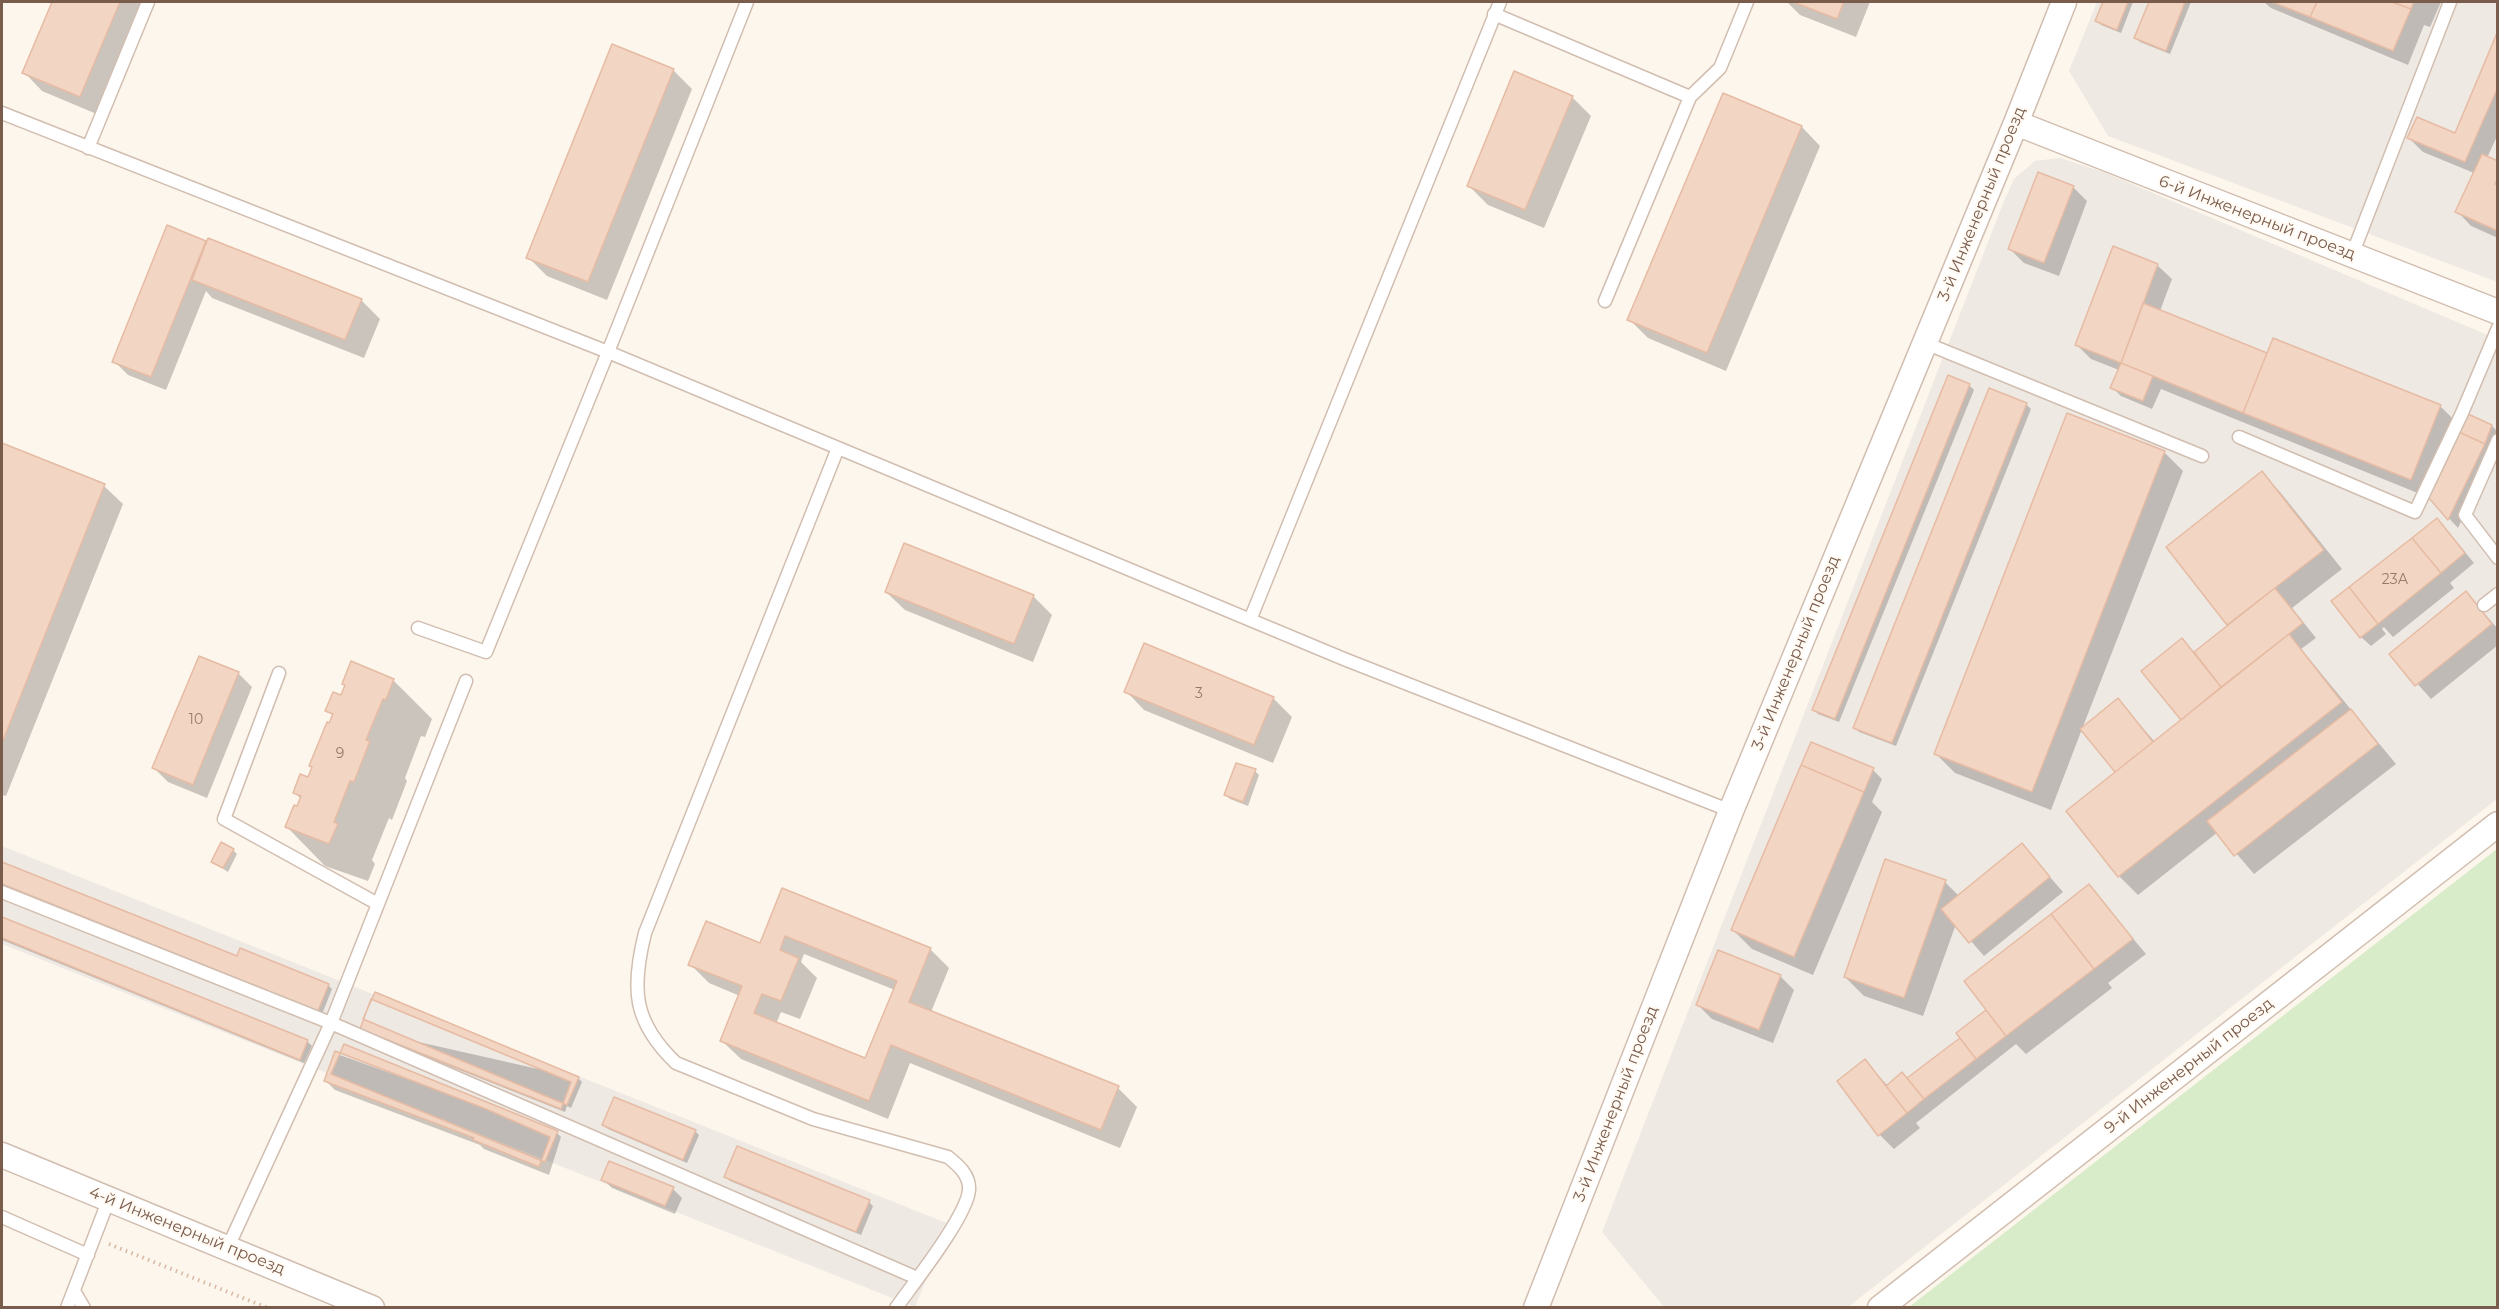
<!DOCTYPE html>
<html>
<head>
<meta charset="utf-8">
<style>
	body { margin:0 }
	#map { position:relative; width:2499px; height:1309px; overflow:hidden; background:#fdf6ec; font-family:Montserrat,sans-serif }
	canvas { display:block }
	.frame { position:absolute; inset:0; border:3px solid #7a5c4d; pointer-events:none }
</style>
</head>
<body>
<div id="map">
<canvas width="2499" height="1309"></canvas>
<div class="frame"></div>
</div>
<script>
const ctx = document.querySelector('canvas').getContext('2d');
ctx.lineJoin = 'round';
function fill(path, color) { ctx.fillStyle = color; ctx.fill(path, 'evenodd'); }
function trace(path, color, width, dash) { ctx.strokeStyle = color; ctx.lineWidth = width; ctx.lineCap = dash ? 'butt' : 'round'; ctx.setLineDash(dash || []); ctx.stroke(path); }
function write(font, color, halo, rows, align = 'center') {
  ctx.font = font + ' Montserrat,sans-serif'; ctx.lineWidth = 4.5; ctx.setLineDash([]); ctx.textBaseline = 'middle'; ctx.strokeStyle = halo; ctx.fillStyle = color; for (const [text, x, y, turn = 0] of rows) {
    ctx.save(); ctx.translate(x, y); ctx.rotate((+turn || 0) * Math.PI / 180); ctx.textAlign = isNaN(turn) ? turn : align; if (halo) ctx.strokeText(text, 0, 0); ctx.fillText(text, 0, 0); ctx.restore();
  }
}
fill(new Path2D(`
	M2097 2H2497V282L2108 136 2069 71Z
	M2060 158 2106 173 2497 339V799L1848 1307H1664L1602 1232 2004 201 2014 179 2035 161Z
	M2 846 949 1224 915 1307 2 944Z`), '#efe9e4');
fill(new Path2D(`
	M2497 849V1307H1909Z`), '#d8ecc9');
fill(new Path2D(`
	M54 2H147L99 115 42 91 24 72Z
	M1787 2H1870L1856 37 1800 15Z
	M2104 2H2133L2121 33 2101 25 2097 21Z
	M2150 2H2191L2170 54 2140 42 2136 38Z
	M2264 2H2441L2430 27 2424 25 2408 65 2271 8Z
	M2498 36V134L2487 158 2498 162V238L2471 226 2457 211 2474 173 2423 152 2409 138 2456 135Z
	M673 70 692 89 607 300 547 276 528 257Z
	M1724 95 1802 127 1820 146 1726 371 1648 338 1629 319Z
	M1572 97 1591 116 1544 228 1488 205 1469 186Z
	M2073 187 2087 201 2059 276 2024 263 2010 249Z
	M205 242 361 300 380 319 364 358 212 298 206 291 166 390 128 375 114 361Z
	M2157 265 2172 279 2160 311 2268 355 2440 406 2459 425 2492 426 2498 432V443L2458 528 2430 498 2161 389 2152 409 2121 396 2112 387 2119 370 2091 359 2077 345Z
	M1949 377 1970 386 1974 390 1839 722 1818 714 1814 710Z
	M2026 404 2031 409 1896 746 1859 732 1855 728Z
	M2 444 104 486 123 504 6 796 2 795Z
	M2164 452 2183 471 2082 729 2118 700 2155 742 2183 720 2182 640 2195 653 2230 625 2168 547 2262 473 2280 492 2342 569 2292 608 2316 638 2301 649 2396 764 2254 874 2218 832 2138 895 2119 876 2117 773 2082 729 2051 810 1955 773 1936 754Z
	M2446 529 2474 563 2450 583 2454 588 2393 637 2384 627 2382 629 2386 634 2371 646 2361 637Z
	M886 592 1033 596 1052 615 1033 662 905 610Z
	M2466 593 2498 629V645L2431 699 2391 654Z
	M352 663 394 681 432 719 425 737 421 736 405 778 407 781 392 820 389 818 372 860 375 864 368 881 325 866 287 827 301 799 294 792 309 779 313 768 311 766 334 717 327 710 342 697 346 686 344 684Z
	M238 673 252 687 207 798 168 782 154 768Z
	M1126 691 1273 698 1292 717 1273 763 1144 710Z
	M1873 770 1882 779 1872 802 1882 812 1813 975 1752 949 1733 930Z
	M1255 771 1259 775 1248 806 1230 799 1226 795Z
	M2022 845 2063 892 1984 956 1956 924 1923 1016 1864 996 1845 977 1945 882 1959 896Z
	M233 850 237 854 228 872 213 862Z
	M2 863 238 958 328 985 332 989 322 1014 2 886Z
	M2089 886 2146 954 2108 983 2112 988 2026 1054 2016 1044 1916 1123 1920 1128 1894 1149 1880 1135 1865 1061 1888 1086 1907 1079 1991 1017Z
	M783 889 930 949 949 968 931 1012 1118 1088 1137 1107 1120 1148 910 1063 888 1119 741 1059 722 1041 740 996 709 983 690 964 760 945ZM804 954 895 990 866 1060 776 1024 781 1012 800 1019 817 978 801 962Z
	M2 918 308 1042 312 1046 304 1063 2 940Z
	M1780 976 1794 990 1773 1043 1712 1019 1698 1005Z
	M361 1029 578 1078 582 1082 571 1108 567 1106 565 1112 366 1033Z
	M340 1055 557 1133 561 1137 549 1175 484 1149 480 1145 335 1090 325 1080Z
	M603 1125 695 1131 699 1135 687 1163 608 1129Z
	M726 1177 869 1202 873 1206 861 1235 730 1181Z
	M603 1179 673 1189 682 1198 675 1214 612 1188Z`), '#0003');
const building = new Path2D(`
	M52 2H120L80 97 22 73Z
	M1793 2H1844L1837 19Z
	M2103 2H2128L2117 30 2095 21Z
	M2149 2H2185L2166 51 2134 38Z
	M2272 2H2317L2310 17Z
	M2317 2H2392L2411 9 2393 51 2310 17Z
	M2392 2H2414L2411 9Z
	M2497 33 2498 87 2465 162 2407 138 2417 117 2455 133Z
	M612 44 674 69 588 282 526 258Z
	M1514 71 1573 96 1525 210 1467 186Z
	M1723 93 1802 126 1707 353 1627 320Z
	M2482 154 2498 161V179L2495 184 2498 185V231L2455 212Z
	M2038 172 2074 186 2044 263 2008 249Z
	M167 225 206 241 151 377 112 362Z
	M208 238 362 299 345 340 192 280Z
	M2113 246 2158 264 2121 363 2075 345Z
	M2143 303 2267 353 2243 413 2121 363Z
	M2273 338 2441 405 2411 480 2243 413Z
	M2121 363 2153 376 2143 401 2110 388Z
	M1948 375 1970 384 1835 719 1812 710Z
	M1989 388 2027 403 1892 743 1853 728Z
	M2067 413 2165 451 2032 792 1934 754Z
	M2468 414 2492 425 2485 444 2459 432Z
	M2459 432 2485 444 2448 520 2428 497Z
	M2 443 105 484 2 743Z
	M2262 471 2324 550 2227 625 2166 547Z
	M2437 518 2465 553 2441 573 2412 538Z
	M2412 538 2441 573 2378 624 2349 587Z
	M904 543 1034 595 1014 644 885 592Z
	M2349 587 2378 624 2360 638 2331 601Z
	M2275 588 2303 623 2221 687 2194 652Z
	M2466 591 2492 624 2415 686 2389 654Z
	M2289 634 2342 702 2118 877 2066 811Z
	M2182 638 2221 687 2181 720 2141 671Z
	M1144 643 1274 697 1254 745 1124 692Z
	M199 656 239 672 193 785 152 768Z
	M351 661 394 679 386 700 383 699 366 740 370 741 354 782 350 781 334 822 338 824 329 844 285 827 294 805 297 806 301 796 293 793 300 774 308 777 312 767 309 766 327 722 329 723 333 714 325 711 333 692 341 695 345 685 342 684Z
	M2118 698 2153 742 2115 772 2080 729Z
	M2351 709 2378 744 2234 856 2207 821Z
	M1811 742 1874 768 1864 792 1801 765Z
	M1236 763 1256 769 1243 802 1224 795Z
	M1801 765 1864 792 1794 957 1731 930Z
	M221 842 234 849 223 868 211 862Z
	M2022 843 2050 877 1969 943 1941 909Z
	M1885 859 1946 880 1904 998 1844 977Z
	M2 862 237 956 240 948 329 984 318 1011 2 884Z
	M2089 884 2133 939 2094 969 2051 914Z
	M782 888 931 948 909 1002 1119 1086 1101 1130 891 1045 869 1101 720 1041 742 986 688 965 706 921 760 943ZM785 936 897 981 865 1058 754 1013 762 994 781 1001 799 958 780 950Z
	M2051 914 2094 969 2006 1036 1964 981Z
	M2 917 308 1040 300 1060 2 938Z
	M1718 950 1781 975 1759 1030 1696 1005Z
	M375 992 579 1077 567 1105 363 1019Z
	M371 999 571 1082 561 1109 360 1029Z
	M1986 1010 2006 1036 1976 1059 1956 1033Z
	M1960 1038 1976 1059 1924 1099 1907 1078Z
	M344 1044 558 1131 545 1162 331 1074Z
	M335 1051 486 1109 550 1137 539 1167 473 1140 474 1138 324 1081Z
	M1865 1059 1907 1113 1878 1136 1837 1081Z
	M1902 1072 1924 1099 1907 1113 1886 1086Z
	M614 1097 696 1130 683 1160 602 1125Z
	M737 1146 870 1200 856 1232 724 1177Z
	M609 1161 674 1187 665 1206 601 1180Z`);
fill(building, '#f3d5c3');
trace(building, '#e6bba3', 1.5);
const service = new Path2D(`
	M1494 14 1690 97 1605 301
	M1690 97 1720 68 1747 2
	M2 113 608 352 1344 659 1731 811
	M88 148 148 2
	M2352 255 2450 2
	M1925 343 2202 456
	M2239 437 2415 512 2462 413 2498 328
	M2498 440 2465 515 2498 558
	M838 448 645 933C631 989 633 1022 676 1063L813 1119 948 1157C958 1165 970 1175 969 1190 967 1216 913 1284 896 1308
	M2484 605 2498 594
	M1250 620 1500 2
	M418 628 486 652 608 352 747 2
	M279 673 224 819 378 904
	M2 892 331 1023 917 1278
	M2 1217 88 1255
	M228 1247 331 1023 466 681
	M74 1291 84 1308
	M67 1308 109 1199`);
const minor = new Path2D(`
	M2016 123 2498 312
	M2 1155 372 1308
	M1536 1308 1731 811 2016 123 2064 2
	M1880 1308 2498 824`);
trace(service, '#d1beb0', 15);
trace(minor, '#d1beb0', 27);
trace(new Path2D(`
	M109 1244 268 1308`), '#d9b8a5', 4, [1.5, 4.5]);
trace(service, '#fff', 12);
trace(minor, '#fff', 24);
write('14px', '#987a6a', null, [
	["23А",2395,580],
	["3",1199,694],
	["10",196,720],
	["9",340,754]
]);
write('16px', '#7a5c4d', '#fffaf3', [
	["3-й Инженерный проезд",1982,204,-68],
	["6-й Инженерный проезд",2257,218,21],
	["3-й Инженерный проезд",1796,653,-68],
	["9-й Инженерный проезд",2189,1066,-38],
	["3-й Инженерный проезд",1616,1104,-69],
	["4-й Инженерный проезд",187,1231,22]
]);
</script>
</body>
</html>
